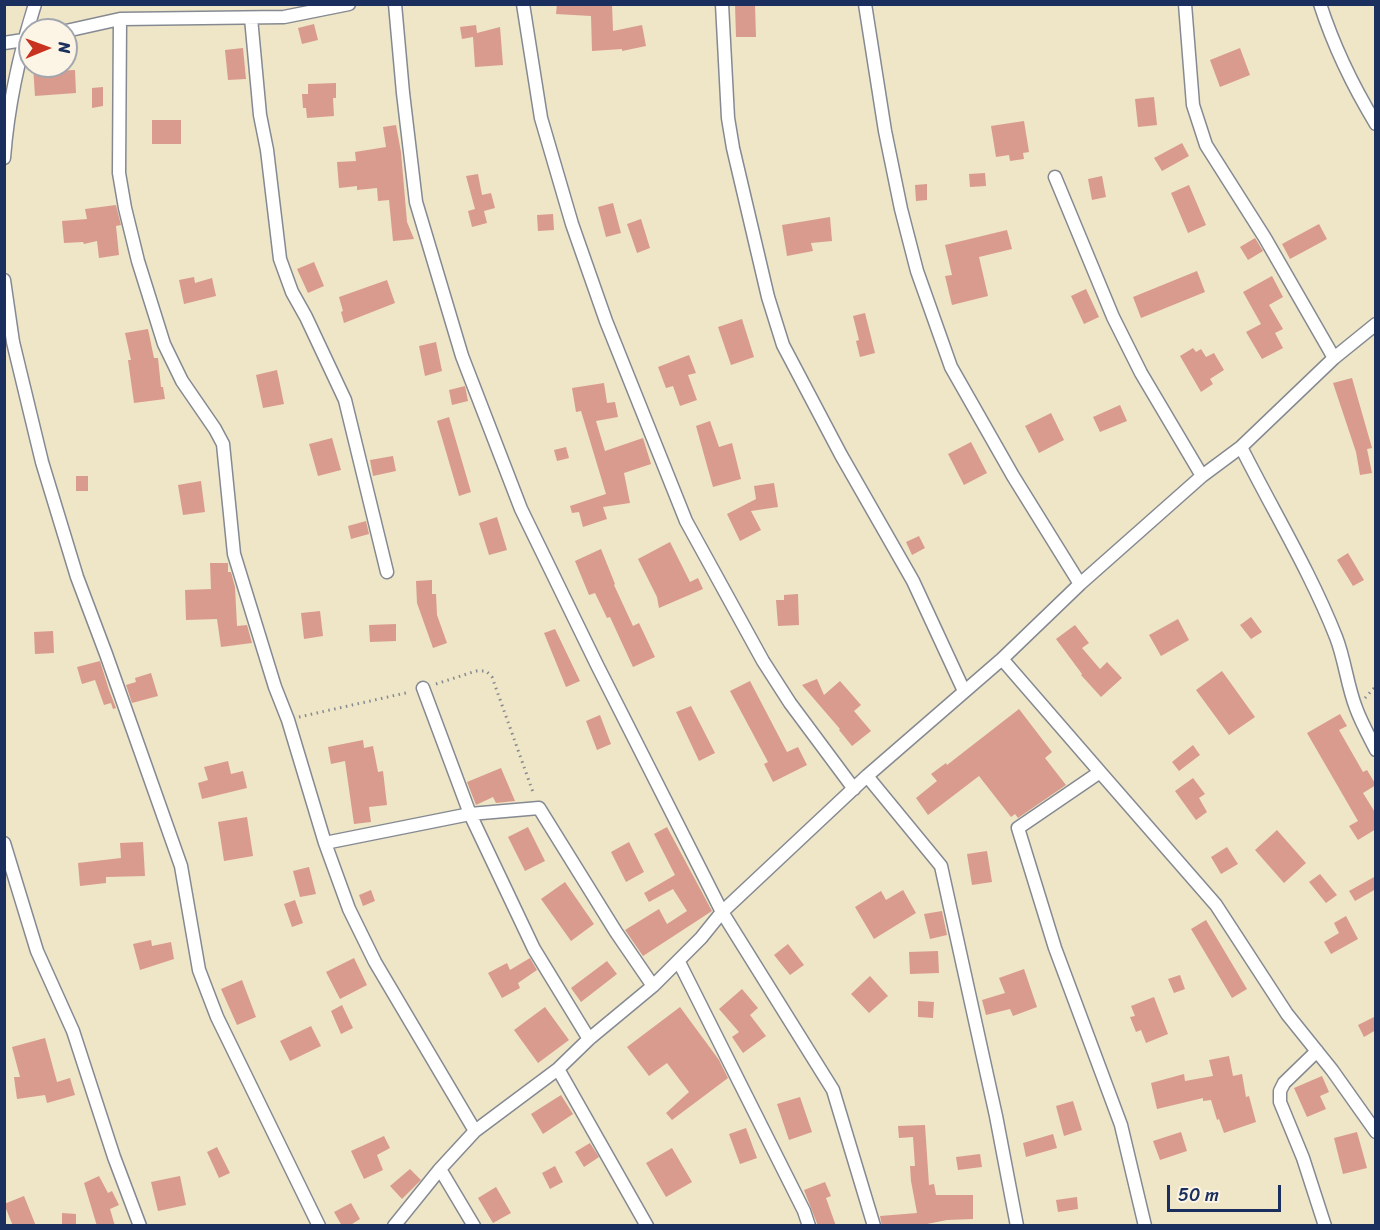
<!DOCTYPE html>
<html>
<head>
<meta charset="utf-8">
<style>
	body { margin:0 }
	#map { position:relative; width:1380px; height:1230px; overflow:hidden; background:#efe5c7; font-family:Sriracha,sans-serif }
	canvas { display:block }
	.frame { position:absolute; inset:0; border:6px solid #1b2f5e; pointer-events:none }
	.north { position:absolute; left:18px; top:18px; width:60px; height:60px; box-sizing:border-box; background:#fcf5e5; border:2px solid #a2a6af; border-radius:50%; rotate:89deg; font-size:16px; font-weight:700; line-height:24px; text-align:center; color:#1b2f5e }
	.north::after { content:''; display:block; margin:auto; width:21px; height:27px; background:#c8321e; clip-path:polygon(50% 0,100% 100%,50% 72%,0 100%) }
	.scale { position:absolute; left:1167px; top:1185px; width:114px; height:27px; box-sizing:border-box; border:3px solid #1b2f5e; border-top:0; padding-left:8px; font-size:18px; line-height:21px; white-space:nowrap; color:#1b2f5e; -webkit-text-stroke:4px #fcf5e5; paint-order:stroke }
</style>
</head>
<body>
<div id="map">
<canvas width="1380" height="1230"></canvas>
<div class="frame"></div>
<div class="north">N</div>
<div class="scale">50 m</div>
</div>
<script>
const ctx = document.querySelector('canvas').getContext('2d');
ctx.lineJoin = 'round';
function fill(path, color) { ctx.fillStyle = color; ctx.fill(path, 'evenodd'); }
function trace(path, color, width, dash) { ctx.strokeStyle = color; ctx.lineWidth = width; ctx.lineCap = dash ? 'butt' : 'round'; ctx.setLineDash(dash || []); ctx.stroke(path); }
fill(new Path2D(`
	M557 4H612L613 31 642 25 646 46 622 51V49L592 51 591 16 556 14Z
	M735 4H755L756 37H736Z
	M314 24 318 40 302 44 298 28Z
	M476 25 477 33 500 27 503 65 475 67 473 37 462 39 460 27Z
	M243 48 246 79 228 80 225 50Z
	M1240 48 1250 75 1220 87 1210 60Z
	M33 66H51V71L75 70 76 93 35 96Z
	M336 83V98H333L334 116 307 118 306 108H303L302 94H308V84Z
	M103 87V106L92 108V88Z
	M1154 97 1157 125 1138 127 1135 99Z
	M152 120H181V144H152Z
	M1024 121 1029 152 1023 153 1024 159 1010 161 1009 155 996 157 991 126Z
	M396 125 401 152 407 222 414 239 393 241 389 200 378 201 377 188 357 190V186L339 188 337 162 356 161 355 152 386 147 383 127Z
	M1182 143 1189 156 1162 171 1154 158Z
	M985 173 986 186 970 187 969 174Z
	M478 174 482 195 491 193 495 208 484 211 487 223 472 227 468 211 475 209 466 176Z
	M1102 176 1106 197 1092 200 1088 179Z
	M927 184V200L916 201 915 185Z
	M1189 185 1206 225 1188 233 1171 193Z
	M613 203 621 233 606 237 598 207Z
	M116 205 121 225 116 226 119 255 99 258 97 241 84 244 83 242 64 243 62 221 87 219 85 209Z
	M553 214 554 230 538 231 537 215Z
	M830 217 832 241 811 243 813 251 787 256 782 225Z
	M641 219 650 248 637 253 627 224Z
	M1319 224 1327 239 1290 259 1282 244Z
	M1007 230 1012 249 979 257 988 296 952 305 945 276 952 275 945 245Z
	M1255 238 1263 251 1248 260 1240 247Z
	M314 262 324 286 308 293 297 269Z
	M1197 271 1205 292 1141 318 1133 297Z
	M1272 276 1283 297 1269 305 1283 329 1275 333 1283 348 1262 359 1246 332 1261 324 1243 292Z
	M194 277 195 283 212 278 216 296 184 304 179 280Z
	M387 280 395 303 344 323 341 312 343 311 339 297Z
	M1086 289 1099 317 1084 324 1071 296Z
	M865 313 875 353 860 357 856 341 859 340 853 316Z
	M742 319 754 357 731 365 718 327Z
	M148 329 154 358H158L161 387H163L165 399 134 403 128 360H131L125 333Z
	M436 342 442 371 425 376 419 346Z
	M1193 348 1196 352 1201 349 1206 357 1214 353 1224 370 1210 379 1213 384 1201 392 1180 356Z
	M689 355 696 373 688 375 697 400 680 406 673 386 666 388 658 367Z
	M277 370 284 404 263 408 256 375Z
	M1352 378 1372 448 1367 449 1372 473 1360 475 1356 452 1333 383Z
	M604 383 607 403 615 402 618 417 596 421 605 451 643 438 651 464 624 473 630 503 603 507 607 519 583 527 579 512 572 513 570 506 606 494 581 411 576 412 572 388Z
	M465 386 468 401 452 405 449 390Z
	M1120 405 1127 421 1100 432 1093 417Z
	M1051 413 1064 440 1039 453 1025 426Z
	M449 417 471 492 459 496 437 421Z
	M710 421 719 447 732 443 741 479 713 487 696 426Z
	M332 438 341 470 318 476 309 444Z
	M971 442 987 473 964 485 948 454Z
	M566 447 569 458 557 461 554 450Z
	M393 456 396 471 373 476 370 460Z
	M76 476H88V491H76Z
	M201 481 205 512 183 515 178 485Z
	M774 483 778 507 751 511 761 530 740 541 727 514 756 499 754 486Z
	M497 517 507 550 489 555 479 523Z
	M366 521 369 534 351 539 348 526Z
	M919 536 925 548 912 555 906 542Z
	M670 542 690 582 698 578 703 589 659 608 657 597 638 559Z
	M601 549 615 584 614 585 633 626 639 623 655 657 633 667 610 617 607 618 595 593 589 595 575 561Z
	M1348 553 1364 580 1353 586 1337 560Z
	M210 563H228V572H231L235 587 237 626 247 625 252 643 221 647 217 619 186 620 185 590 211 589Z
	M432 580V594H436L437 615 447 643 433 648 417 603 416 581Z
	M798 594 799 625 778 626 776 600H784V595Z
	M320 611 323 636 304 639 301 613Z
	M1251 617 1262 632 1251 639 1240 625Z
	M1178 619 1189 640 1161 656 1149 635Z
	M396 624V641L370 642 369 625Z
	M1075 625 1089 643 1082 648 1100 669 1107 662 1122 678 1101 697 1081 675 1082 674 1056 639Z
	M555 629 580 681 566 687 544 633Z
	M53 631 54 653 35 654 34 632Z
	M100 661 109 690 116 708 113 709 111 703 104 705 95 680 82 684 77 667Z
	M1222 671 1255 717 1229 735 1196 690Z
	M151 673 158 696 132 703 126 685 136 682 135 678Z
	M817 679 824 695 840 681 861 705 854 711 871 731 852 746 839 730 840 729 802 685Z
	M750 681 787 752 798 747 807 765 773 782 764 764 768 762 730 691Z
	M691 706 715 753 699 761 676 712Z
	M1019 709 1052 752 1045 758 1066 785 1018 818 1015 814 1011 817 979 776 928 815 916 798 937 781 931 774 946 763 947 765Z
	M1340 714 1347 726 1339 730 1363 772 1367 770 1376 785 1363 793 1376 814V829L1358 840 1349 826 1358 821 1307 733Z
	M600 715 611 744 597 750 586 721Z
	M363 740 364 748 373 746 378 772 383 771 387 805 369 807 371 822 354 824 345 761 331 764 328 747Z
	M1193 745 1200 755 1179 771 1172 762Z
	M228 761 231 774 243 771 247 788 202 799 198 783 208 780 204 767Z
	M501 768 515 801 496 803 493 797 476 805 467 782Z
	M1193 778 1205 794 1199 798 1207 812 1196 820 1175 791Z
	M247 817 253 856 224 861 218 822Z
	M528 827 545 861 525 871 508 837Z
	M667 827 712 911 643 956 625 930 659 909 667 924 687 911 673 889 649 902 644 893 675 875 654 834Z
	M1277 830 1306 863 1284 883 1255 850Z
	M143 842 145 876 106 877V883L80 886 78 863 121 858 120 843Z
	M629 842 644 872 626 882 611 852Z
	M1227 847 1238 864 1221 874 1211 857Z
	M987 851 992 882 972 885 967 854Z
	M309 867 316 894 300 897 293 871Z
	M1320 874 1337 895 1326 903 1309 882Z
	M1376 876V889L1355 901 1349 891Z
	M565 882 594 924 571 941 541 899Z
	M371 890 375 901 363 906 359 895Z
	M903 890 916 913 874 939 855 907 881 891 886 900Z
	M295 900 303 923 292 927 284 904Z
	M942 911 947 935 930 939 924 914Z
	M1346 916 1358 939 1331 954 1324 942 1339 933 1334 923Z
	M1206 920 1247 989 1232 998 1191 929Z
	M151 940 152 946 171 942 174 959 140 970 133 944Z
	M788 944 804 965 790 975 774 955Z
	M938 951 939 973 910 974 909 952Z
	M354 958 367 985 340 999 326 972Z
	M530 958 537 970 518 983 520 988 502 998 488 973 507 963 510 970Z
	M607 961 617 974 581 1002 571 988Z
	M1024 969 1037 1007 1013 1016 1010 1009 986 1015 982 1000 1005 993 999 978Z
	M1180 975 1185 989 1174 993 1168 979Z
	M870 976 888 996 869 1013 851 994Z
	M242 980 256 1017 237 1025 221 989Z
	M742 989 758 1008 750 1015 766 1036 743 1053 732 1037 739 1032 719 1009Z
	M1154 997 1168 1034 1146 1043 1141 1030 1136 1032 1130 1017 1135 1016 1131 1006Z
	M918 1001 934 1002 933 1018 918 1017Z
	M342 1005 353 1028 341 1034 331 1011Z
	M545 1007 569 1040 538 1063 514 1030Z
	M680 1007 719 1060 728 1078 672 1120 666 1113 689 1092 667 1063 649 1076 627 1047Z
	M1376 1016V1030L1364 1037 1358 1025Z
	M311 1026 321 1046 290 1061 280 1041Z
	M45 1038 57 1082 70 1078 75 1095 47 1103 45 1095 17 1099 14 1077H20L12 1047Z
	M1229 1056 1233 1076 1242 1074 1246 1097 1249 1096 1256 1122 1224 1133 1219 1119 1217 1120 1211 1100 1203 1101V1098L1157 1109 1151 1083 1184 1074 1185 1081 1213 1076 1209 1060Z
	M1322 1076 1329 1092 1320 1096 1326 1109 1307 1117 1294 1088Z
	M561 1095 573 1114 543 1134 531 1114Z
	M800 1097 812 1132 789 1140 777 1104Z
	M1073 1101 1082 1130 1064 1136 1056 1106Z
	M925 1125 929 1185 934 1184 936 1195H973V1219L947 1220 917 1226H882L880 1216 917 1213 911 1181 910 1166H915L913 1137 899 1138 898 1126Z
	M746 1128 757 1158 740 1164 729 1134Z
	M1181 1132 1187 1151 1160 1160 1153 1141Z
	M1357 1132 1367 1168 1343 1174 1334 1138Z
	M1053 1134 1057 1148 1026 1157 1023 1143Z
	M384 1136 390 1148 377 1155 383 1170 364 1179 351 1151Z
	M590 1143 599 1157 584 1167 575 1152Z
	M217 1147 230 1173 219 1178 207 1152Z
	M672 1148 692 1182 666 1197 646 1163Z
	M980 1154 982 1167 958 1170 956 1157Z
	M555 1166 563 1182 550 1189 542 1173Z
	M410 1169 421 1180 402 1199 390 1186Z
	M99 1176 108 1193 112 1191 119 1205 110 1209 115 1226H97L84 1183Z
	M180 1176 186 1205 158 1211 151 1182Z
	M825 1182 831 1196 826 1198 836 1226H818L804 1190Z
	M496 1187 511 1213 493 1223 478 1198Z
	M24 1196 36 1226H13L4 1204Z
	M1077 1197 1078 1209 1058 1212 1056 1200Z
	M351 1203 360 1219 349 1226H342L334 1212Z
	M62 1213 76 1214V1226H62Z`), '#d99b8e');
const street = new Path2D(`
	M395 4 403 93 416 202 462 356 521 509 597 665 722 912 833 1090 874 1226
	M523 4 541 118 572 224 606 321 686 521 763 661 790 703 854 789
	M722 4 728 118 733 148 768 297 783 345 841 455 913 581 964 691
	M865 4 885 131 901 209 917 271 951 367 1013 476 1080 584
	M1185 4 1193 105 1206 145 1265 238 1334 358
	M1320 4C1333 44 1354 88 1376 124
	M251 18 260 115 267 150 280 259 292 292 306 317 345 400 387 572
	M120 19 119 173 125 208 138 261 164 344 182 381 215 429 223 444 234 554 275 687 288 720 325 843 349 909 375 962 475 1131
	M66 31 120 19 284 17 349 4
	M4 43 30 39
	M4 158C8 105 19 55 35 4
	M1055 177 1113 317 1141 373 1202 476
	M4 280 13 342 42 462 77 577 106 654 181 866 199 970 217 1017 319 1226
	M1241 447C1273 511 1310 571 1336 637 1345 660 1347 685 1356 708 1361 722 1369 736 1376 750
	M1002 659 1100 772 1018 828 1055 948 1121 1125 1145 1226
	M423 688 470 814 534 949 589 1039
	M1100 772 1216 905 1287 1014 1332 1070 1376 1132
	M867 776 941 866 996 1116 1017 1226
	M4 843 37 951 73 1031 114 1157 140 1226
	M325 843 470 814 539 808 616 932 653 986
	M679 962 804 1211 809 1226
	M1317 1051 1284 1083 1280 1091V1102L1303 1158 1325 1226
	M558 1069 647 1226
	M440 1169 474 1226
	M394 1226 440 1169 475 1131 558 1069 589 1039 653 986 701 938 722 912 867 776 1002 659 1080 584 1202 476 1241 447 1334 358 1376 324`);
trace(street, '#858a92', 15);
trace(new Path2D(`
	M436 684 476 671H486L492 677 534 795
	M1365 698 1376 686
	M299 717 410 692`), '#858a92', 3, [1.5, 4.5]);
trace(street, '#fff', 12);
</script>
</body>
</html>
